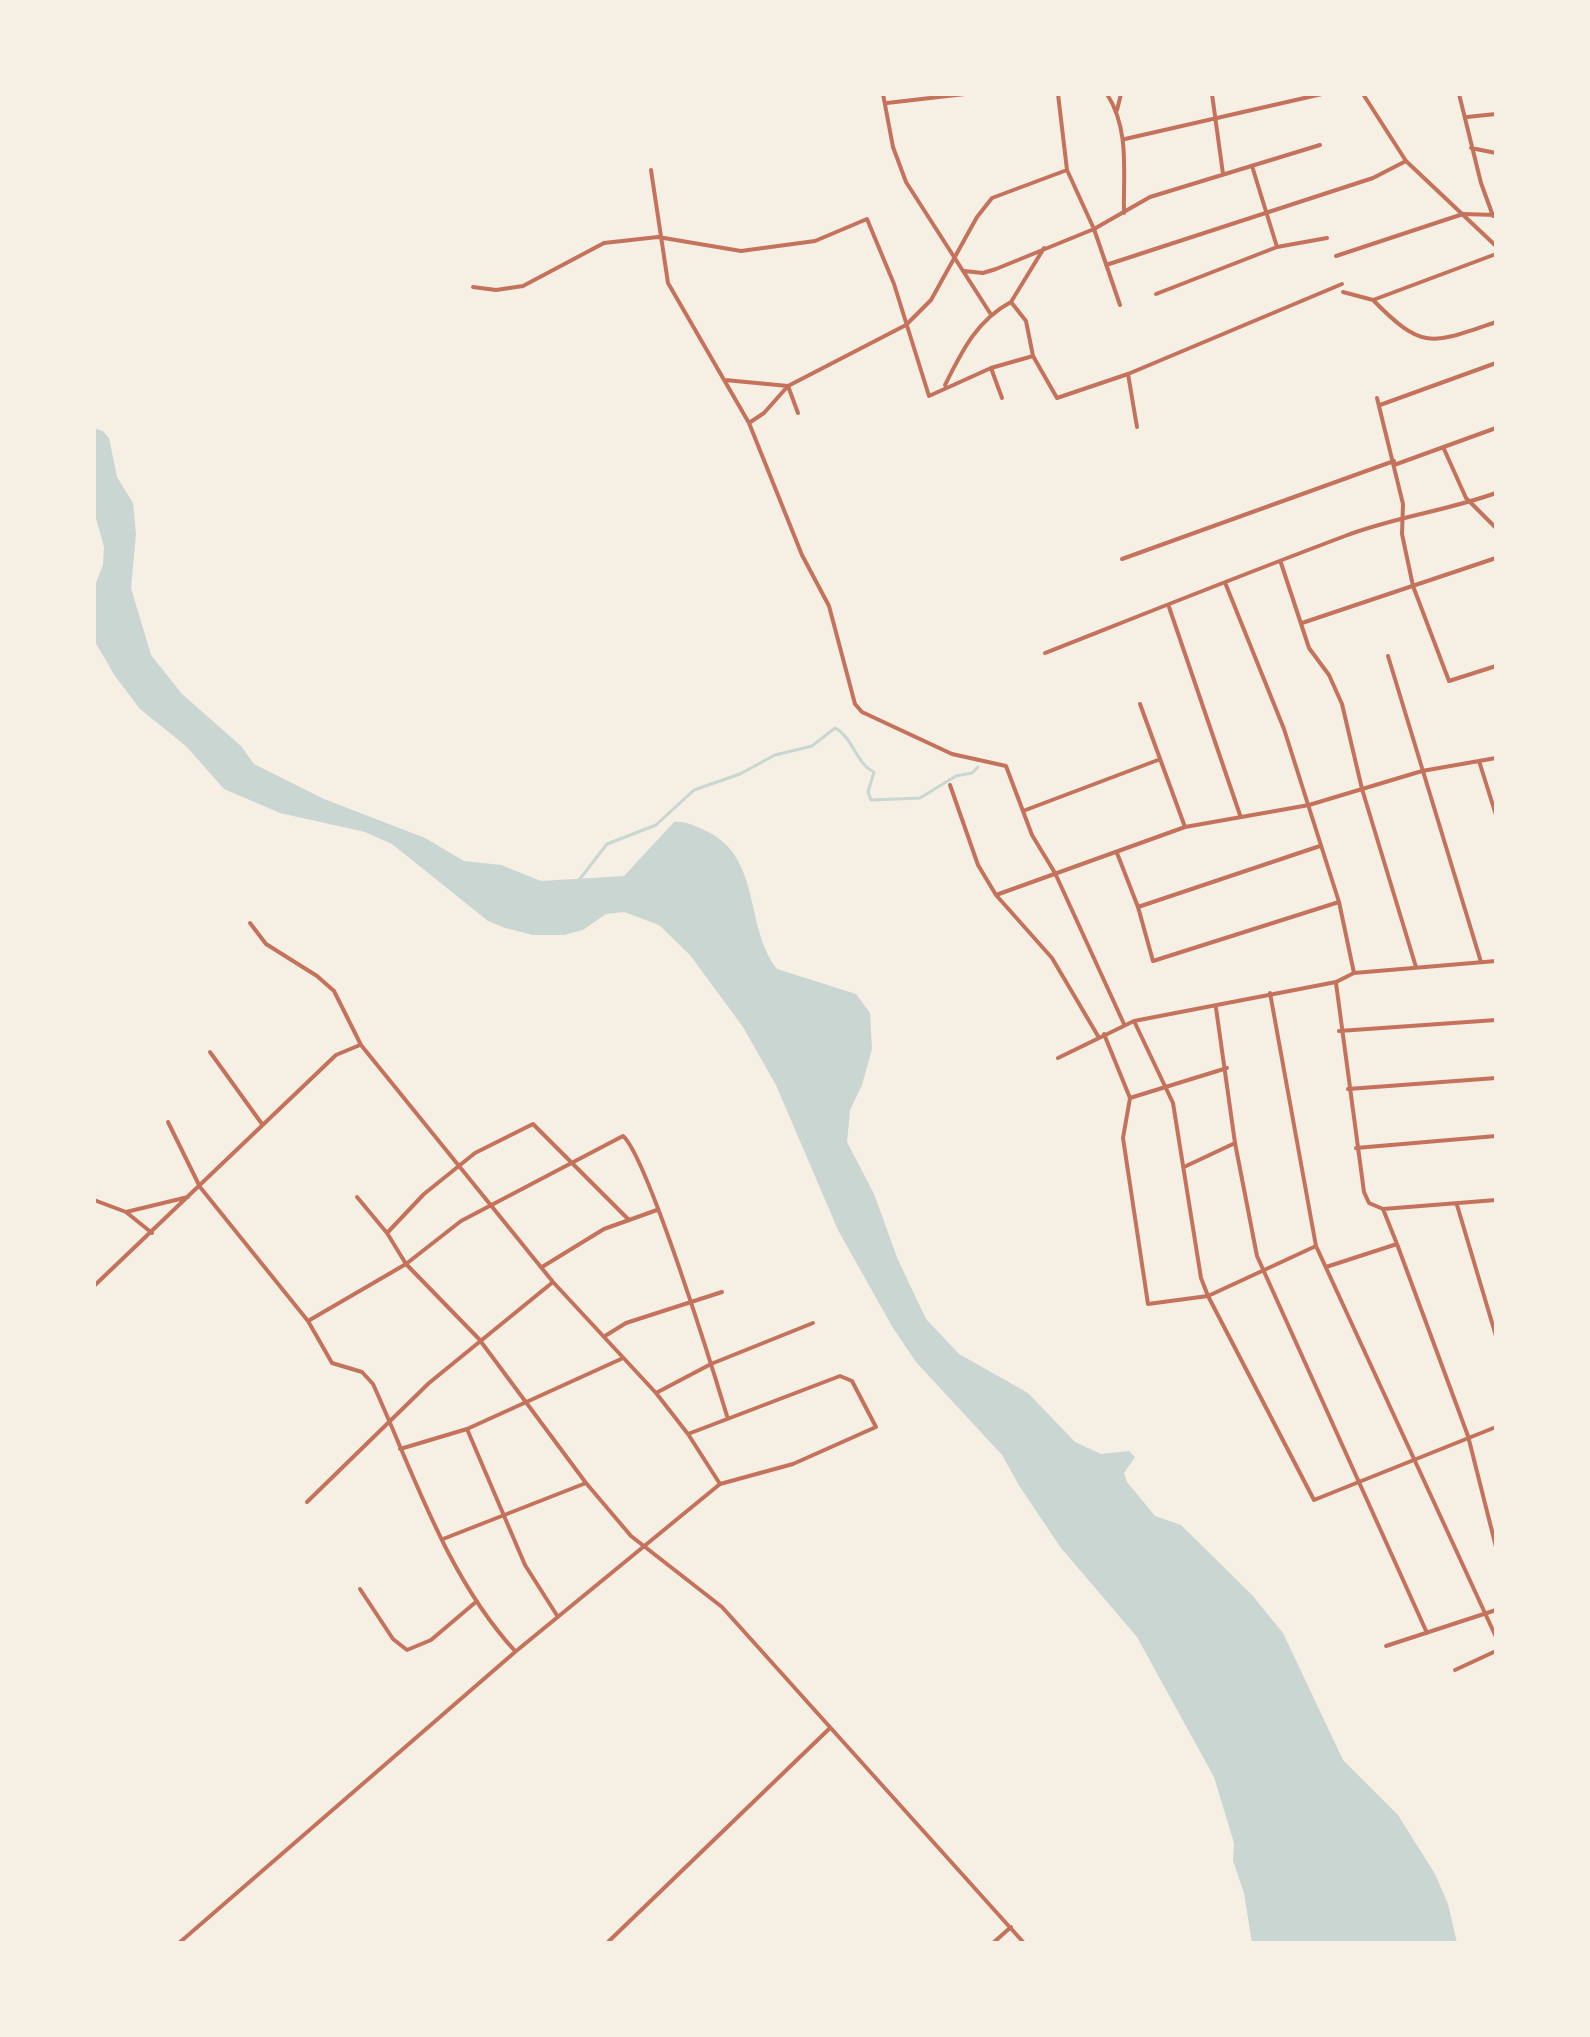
<!DOCTYPE html>
<html>
<head>
<meta charset="utf-8">
<style>
	body { margin:0 }
	#map { position:relative; width:1590px; height:2037px; overflow:hidden; background:#f6efe4; font-family:Mulish,sans-serif }
	canvas { display:block }
	.frame { position:absolute; inset:0; border:96px solid #f6efe4; pointer-events:none }
</style>
</head>
<body>
<div id="map">
<canvas width="1590" height="2037"></canvas>
<div class="frame"></div>
</div>
<script>
const ctx = document.querySelector('canvas').getContext('2d');
ctx.lineJoin = 'round';
function fill(path, color) { ctx.fillStyle = color; ctx.fill(path, 'evenodd'); }
function trace(path, color, width, dash) { ctx.strokeStyle = color; ctx.lineWidth = width; ctx.lineCap = dash ? 'butt' : 'round'; ctx.setLineDash(dash || []); ctx.stroke(path); }
fill(new Path2D(`
	M94 428 103 431 109 438 117 477 133 503 136 534 131 588 151 655 182 694 241 746 254 764 324 799 425 838 464 861 501 865 541 881 624 876 674 822C685 821 693 825 704 830 763 856 743 925 777 969L856 994 870 1013 872 1049 862 1085 850 1110 847 1142 874 1194 898 1260 926 1319 959 1354 1028 1393 1075 1442 1101 1454 1129 1451 1135 1457 1124 1473 1127 1482 1155 1516 1181 1525 1252 1595 1283 1633 1343 1760 1398 1815 1435 1874 1448 1904 1457 1943H1252L1244 1893 1233 1861 1234 1843 1214 1777 1137 1637 1061 1548 1020 1487 1002 1455 916 1362 893 1328 838 1230 776 1085 743 1027 690 955 659 925 624 912 606 914 583 930 564 935H533L505 928 488 921 392 844 365 832 280 813 224 789 186 746 140 709 115 676 94 640V588L103 565 104 547 94 511Z`), '#c9d6d2');
trace(new Path2D(`
	M576 884 607 844 656 825 694 790 740 774 775 755 812 746 835 728C854 738 855 763 874 772L868 792 871 800 920 798 956 776 972 773 978 767`), '#c9d6d2', 3);
trace(new Path2D(`
	M883 94 893 147 906 182 990 313
	M1058 94 1067 170 1094 229 1120 305
	M1107 94C1130 130 1123 172 1124 213
	M1212 94 1223 174
	M1363 94 1406 161
	M1459 94 1481 183 1493 216
	M887 103 965 94
	M1117 110 1121 94
	M1467 117 1496 114
	M1125 139 1322 94
	M1471 148 1496 153
	M1252 166 1277 247
	M651 170 668 283 749 423 802 555 829 606 855 704 862 712 952 754 1006 766 1032 835 1055 873 1124 1024
	M1044 248 1011 302 1026 321 1033 356 1057 398 1128 374 1342 284
	M1336 256 1463 214 1496 215
	M1106 265 1373 178 1406 161 1496 246
	M964 271 983 273 996 269 1094 229 1150 197 1320 145
	M473 287 496 290 523 286 604 243 658 237 741 251 815 241 867 219 894 284 929 396 991 368 1033 356
	M1343 292 1373 300 1496 254
	M1156 294 1277 247 1327 238
	M1373 300C1423 351 1432 344 1496 322
	M991 368 1002 398
	M1128 374 1137 427
	M725 380 788 386 798 413
	M945 385C962 351 977 320 1011 302
	M1377 398 1403 504 1402 534 1413 586 1449 681 1496 666
	M1380 405 1496 363
	M749 423 764 413 788 386 906 325 931 300 977 217 992 198 1067 170
	M1444 449 1466 498 1496 528
	M1394 465 1496 428
	M1122 559 1394 461
	M1281 563 1309 648 1329 675 1342 704 1362 789 1416 967
	M1226 585 1284 729 1339 902 1354 973
	M1169 607 1240 815
	M1302 623 1496 558
	M1045 653C1144 614 1244 574 1345 536 1394 517 1446 511 1496 493
	M1388 656 1481 962
	M1140 704 1185 827
	M1479 761 1496 815
	M950 785 978 865 996 895 1052 958 1098 1036
	M1023 811 1158 760
	M1117 853 1138 907 1153 961 1339 902
	M996 895 1185 827 1309 805 1422 771 1496 758
	M1138 907 1320 846
	M250 923 266 944 317 976 334 991 361 1045 553 1282 656 1393 688 1434 720 1484
	M1336 983 1364 1192 1369 1203 1383 1209
	M1270 993 1316 1246 1496 1637
	M1216 1008 1235 1143 1257 1256 1427 1633
	M1134 1021 1173 1103 1201 1278 1208 1296 1314 1500 1496 1427
	M1339 1031 1496 1020
	M1104 1034 1130 1098 1123 1138 1148 1304 1208 1296 1316 1246
	M210 1052 262 1124
	M1058 1058 1134 1021 1336 982 1354 973 1496 961
	M1348 1089 1496 1078
	M1130 1098 1227 1068
	M168 1122 200 1187 308 1321 332 1363 362 1372 373 1384C414 1474 447 1577 515 1651
	M1356 1148 1496 1136
	M1184 1167 1235 1143
	M357 1197 387 1233 406 1264 479 1339 586 1483 631 1536 722 1607 1024 1943
	M94 1200 126 1212 188 1197
	M1457 1205 1496 1336
	M126 1212 152 1233
	M388 1232 424 1194 475 1153 533 1124 628 1219
	M1397 1244 1383 1209 1496 1200
	M542 1267 604 1229 657 1210
	M1326 1267 1397 1244 1468 1436 1496 1547
	M94 1286 336 1055 360 1045
	M308 1321 406 1264 461 1221 623 1136C647 1156 714 1373 727 1416
	M605 1336 626 1323 722 1292
	M656 1393 711 1364 813 1323
	M467 1429 525 1565 558 1617
	M400 1449 467 1429 621 1359
	M307 1502 429 1383 553 1282
	M443 1539 586 1483
	M360 1589 393 1639 407 1650 431 1640 477 1601
	M1386 1646 1496 1610
	M1455 1670 1496 1651
	M179 1943 515 1652 720 1484 793 1464 876 1427 852 1381 840 1376 688 1434
	M607 1943 830 1728
	M993 1943 1011 1927`), '#c5725c', 4);
</script>
</body>
</html>
